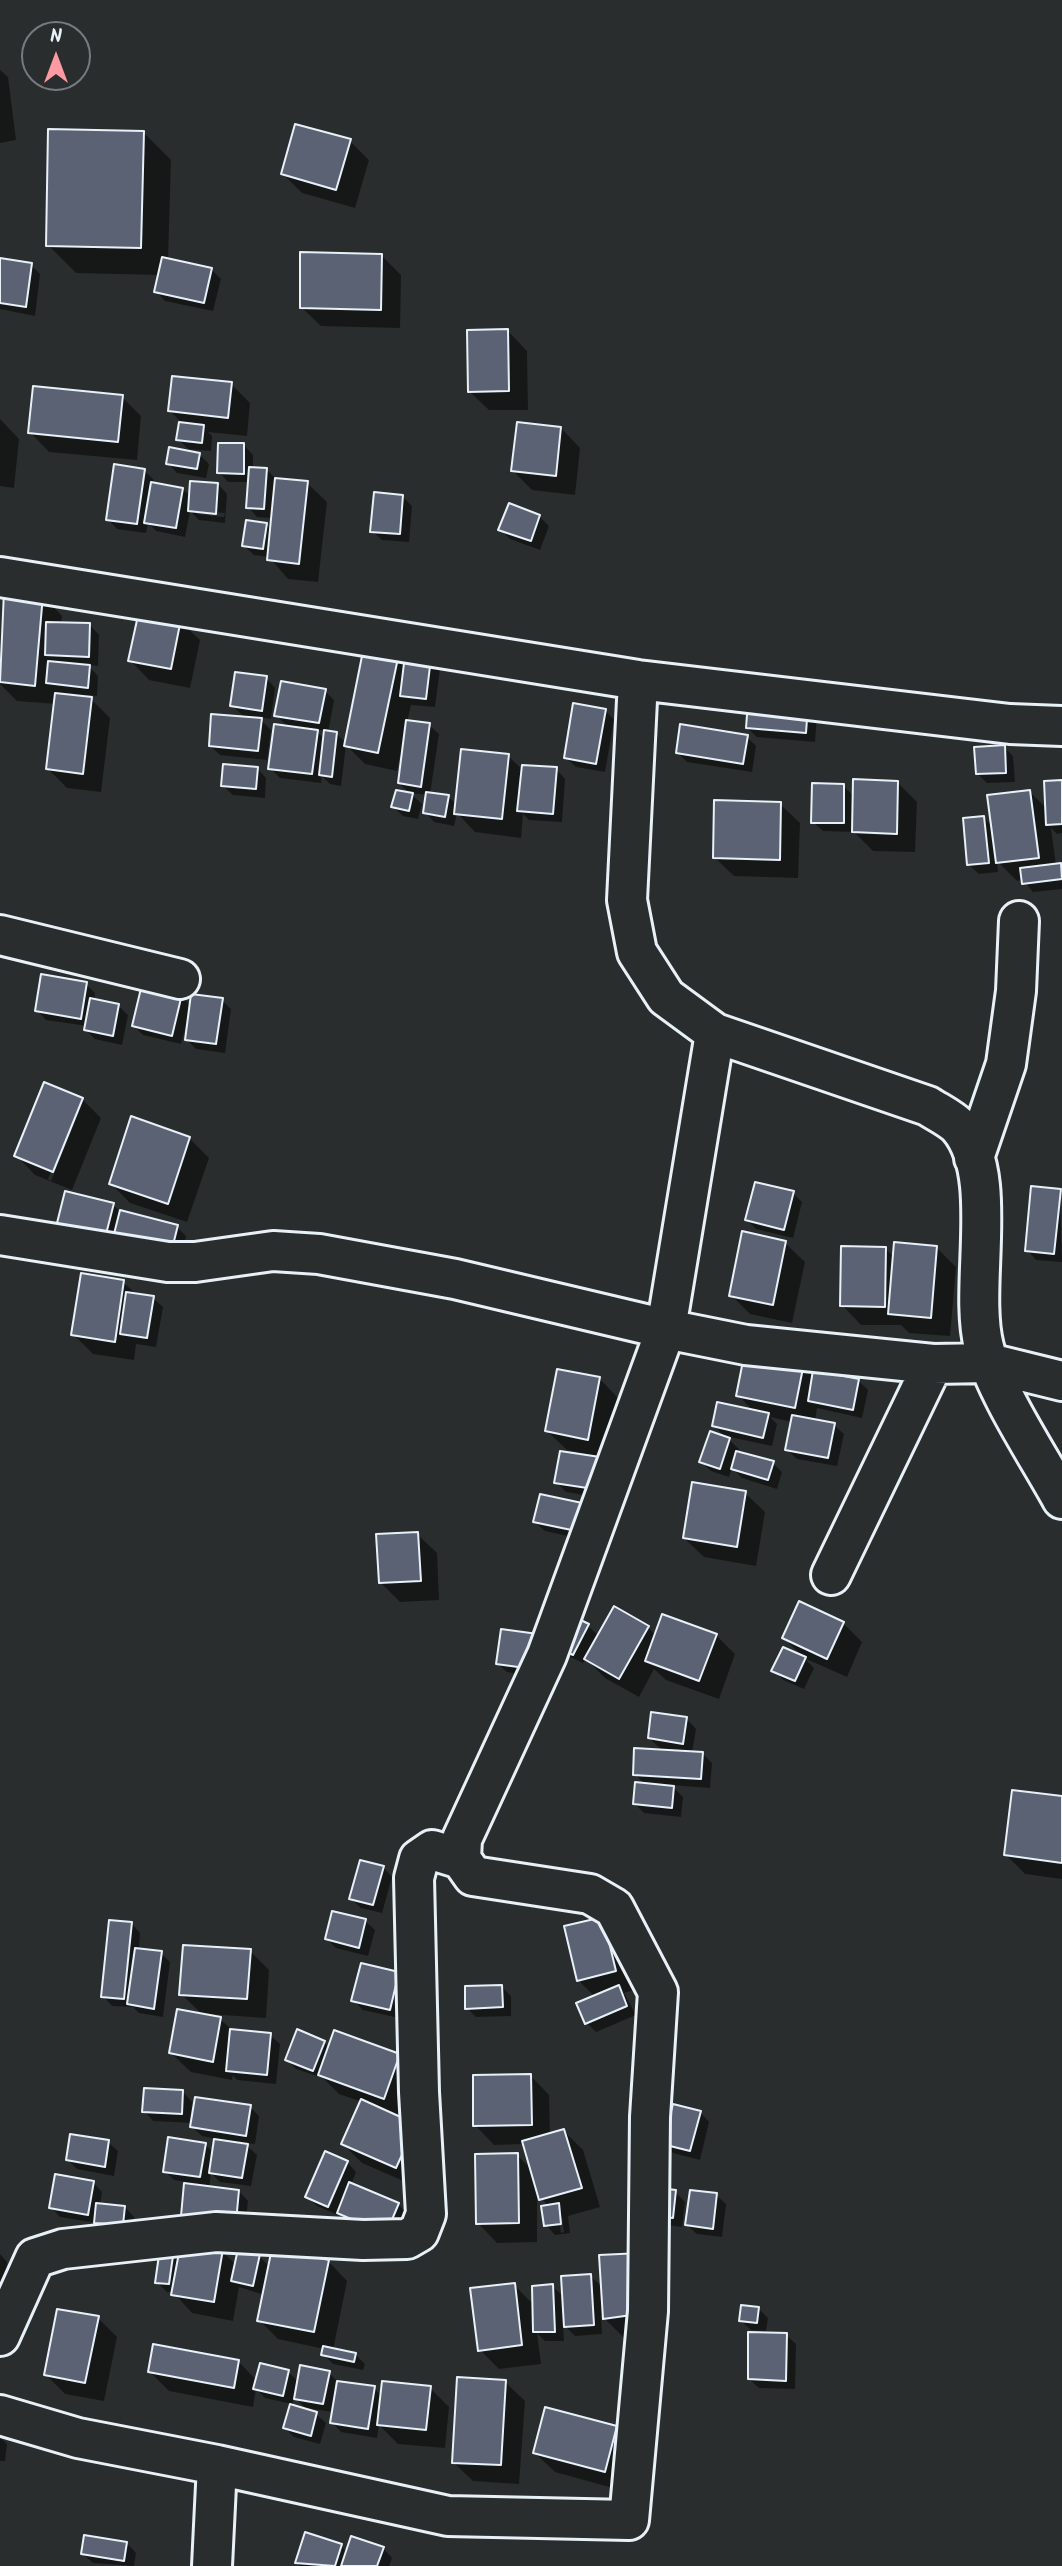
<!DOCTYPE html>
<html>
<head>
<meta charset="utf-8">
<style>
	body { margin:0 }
	#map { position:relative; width:1062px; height:2566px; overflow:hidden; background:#2a2d2e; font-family:Kalam,sans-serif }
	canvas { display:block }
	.north { position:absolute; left:21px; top:21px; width:70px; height:70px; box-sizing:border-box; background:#2a2d2e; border:2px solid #767b7f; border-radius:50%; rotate:0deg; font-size:19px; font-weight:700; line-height:28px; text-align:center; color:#e8f1f8 }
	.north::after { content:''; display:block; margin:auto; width:24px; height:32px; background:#ff9aa2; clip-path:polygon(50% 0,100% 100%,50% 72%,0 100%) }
</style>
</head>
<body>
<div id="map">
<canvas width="1062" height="2566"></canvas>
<div class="north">N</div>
</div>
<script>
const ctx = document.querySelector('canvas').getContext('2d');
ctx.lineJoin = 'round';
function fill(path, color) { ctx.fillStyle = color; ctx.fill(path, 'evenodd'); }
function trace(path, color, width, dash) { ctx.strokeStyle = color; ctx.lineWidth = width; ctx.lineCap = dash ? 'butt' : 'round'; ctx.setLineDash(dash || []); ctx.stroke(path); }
fill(new Path2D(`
	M0 70 8 77 16 140 0 143Z
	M143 132 171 160 168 260 211 269 221 279 213 311 165 301 156 291 160 275 76 273 48 245Z
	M350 141 369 160 355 208 302 193 283 174Z
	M382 256 401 275 400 328 321 326 301 307Z
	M0 260 31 265 40 274 35 316 0 309Z
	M508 331 527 351 528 410H489L469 391Z
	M231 384 250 403 247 436 208 432 212 436 211 451 188 449 178 439 184 425 170 411Z
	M122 397 141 416 137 460 49 452 30 432Z
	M0 419 19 439 14 488 0 486Z
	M561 428 580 448 575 495 532 490 513 471Z
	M244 445 253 455V469L267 470 277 480 307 483 327 502 318 582 288 579 269 557 254 555 244 546 266 524 272 530 273 518 257 517 248 507 250 482H228L219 472Z
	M199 454 209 464 206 478 177 473 168 463Z
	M144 470 154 480 153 484 183 489 191 497 218 484 227 494 225 523 199 520 190 511 185 537 156 531 148 523 146 533 117 529 108 519ZM197 511 225 513 224 517 197 514Z
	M402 496 412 506 409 542 382 540 372 531Z
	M539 516 549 526 540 550 510 539 500 529Z
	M6 593 43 596 62 616 61 624 90 625 99 635 98 666 88 665 98 676 97 696 87 695 110 718 101 792 67 788 48 769 56 704 17 701 0 684Z
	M180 621 200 640 190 688 149 680 130 660Z
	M397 659 406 668 430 660 440 669 435 707 411 705 407 722 429 725 439 734 430 794 449 797 457 805 508 756 523 770 556 769 565 779 562 822 529 820 523 814 521 838 475 832 457 813 454 826 434 822 425 812 428 795 410 793 422 804 418 819 403 816 393 807 411 795 399 783 403 757 400 756 397 771 365 764 346 745 341 786 330 784 322 776 321 783 280 778 270 768 289 728 276 715 325 691 334 700 328 733 337 734 346 743ZM315 729 326 731 325 740Z
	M266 678 275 688 271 719 258 717 271 730 267 760 220 755 210 746 246 719 232 705Z
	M605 710 614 720 605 772 576 767 566 758Z
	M817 716 815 742 757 737 747 728Z
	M747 737 756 746 752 772 687 762 677 752Z
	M1004 747 1013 756 1015 782 987 783 978 774Z
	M257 768 266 778 265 798 233 795 223 786Z
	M897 782 917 802 915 852 873 851 854 832 823 831 813 822 843 786 855 797Z
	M1062 782V833L1057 834 1051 828 1056 865 1062 866V889L1033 892 1023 880 1017 881 997 861 998 872 979 874 969 865 984 817 993 827 1030 792 1047 809Z
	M780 804 800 823 798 878 734 876 714 857Z
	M86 984 95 993 94 1001 118 1005 128 1015 122 1045 95 1039 86 1030 87 1026 46 1020 37 1010Z
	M181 996 191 1006 222 1000 231 1009 225 1053 196 1049 187 1040 189 1026 186 1025 181 1044 143 1035 134 1026Z
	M82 1099 101 1118 72 1190 35 1175 16 1155ZM77 1106H81L51 1181 48 1179Z
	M189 1138 209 1158 187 1222 130 1203 111 1184Z
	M1060 1190 1062 1262 1036 1260 1027 1250Z
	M793 1193 802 1202 793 1238 756 1229 747 1220Z
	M113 1205 121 1212 177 1227 186 1236 179 1266 77 1249Z
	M785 1243 805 1262 792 1323 750 1314 731 1295Z
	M885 1248 894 1257 937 1248 956 1267 950 1336 909 1333 901 1325H861L842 1305Z
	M123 1282 137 1295 153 1298 163 1307 156 1347 136 1344 134 1360 93 1354 73 1334Z
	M803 1364 814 1376 858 1380 868 1390 862 1418 817 1408 815 1421 834 1425 844 1434 837 1466 797 1459 787 1450 792 1422 770 1417 777 1424 772 1446 725 1436 739 1449 737 1453 773 1463 782 1472 777 1489 742 1478 732 1468 729 1477 711 1471 701 1462 727 1439 714 1426 754 1412 738 1395Z
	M599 1378 618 1398 607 1458 596 1456 609 1468 603 1498 566 1492 556 1482 578 1452 567 1450 547 1431Z
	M745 1493 765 1512 756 1566 704 1557 684 1538Z
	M541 1496 590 1541 545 1531 535 1522Z
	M417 1534 437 1553 439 1600 400 1602 380 1582Z
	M571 1617 588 1626 599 1636 648 1627 656 1636 716 1635 735 1654 719 1699 666 1680 654 1669 639 1697 605 1678 586 1659 583 1663 566 1655Z
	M843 1623 862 1642 847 1677 804 1658 784 1638Z
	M502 1631 542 1678 507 1672 497 1663Z
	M804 1658 814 1668 804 1689 783 1680 774 1670Z
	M687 1719 696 1729 692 1753H702L712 1763 710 1788 671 1785 683 1797 681 1817 644 1813 635 1804 645 1785 635 1774 663 1751 649 1738Z
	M1062 1798V1879L1025 1874 1006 1855Z
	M383 1867 392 1877 382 1913 361 1908 351 1899Z
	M365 1921 375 1930 368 1956 336 1948 327 1939Z
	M131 1923 140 1933 139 1950 161 1953 170 1962 163 2017 139 2013 133 2007 112 2006 103 1996Z
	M566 1927 622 1938 634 1990 624 1993 636 2015 596 2032 587 2023 595 1997 578 1980Z
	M250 1951 269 1970 266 2018 208 2014V2016L220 2019 233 2031 270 2035 280 2044 276 2084 237 2080 233 2075 232 2080 191 2072 171 2053 203 2015 181 1994Z
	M398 1974 399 2018 363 2010 353 2000Z
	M501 1986 511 1996V2016L476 2017 467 2008Z
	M324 2042 329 2048 399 2055 415 2186 362 2163 343 2144 362 2102 339 2094 323 2078 296 2069 287 2060Z
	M530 2075 549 2095 550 2135 564 2131 583 2150 600 2207 568 2216 570 2233 555 2235 546 2225 548 2207 537 2190V2242L497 2243 478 2223 517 2155 532 2170 524 2144 494 2145 475 2125ZM559 2218H562L564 2232 561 2233Z
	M183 2092 192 2102 191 2116 250 2107 259 2116 255 2144 244 2143 257 2155 251 2186 220 2182 211 2173 209 2188 239 2191 248 2201 245 2231 182 2215 186 2182 174 2180 165 2171 205 2144 214 2153 216 2139 202 2136 192 2127 193 2123 153 2121 144 2111Z
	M700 2112 709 2122 700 2160 673 2153 663 2143Z
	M108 2142 118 2151 114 2176 77 2169 68 2160Z
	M347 2162 356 2172 351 2185 398 2204 407 2214 395 2242 348 2223 339 2213 338 2215 317 2206 307 2197Z
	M93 2182 102 2192 100 2205 125 2207 134 2217 132 2234 105 2231 97 2223 60 2217 51 2207Z
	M675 2192 685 2202 682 2227 667 2225 657 2216Z
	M716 2195 726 2204 722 2237 697 2234 687 2225Z
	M173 2251 180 2258 222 2251 236 2265 259 2256 270 2267 328 2261 347 2281 333 2350 355 2354 365 2364 363 2370 333 2364 323 2354 324 2349 278 2339 259 2320 264 2295 239 2287 233 2321 192 2313 173 2292H167L157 2282Z
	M0 2254 7 2262 5 2301H0Z
	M590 2276 658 2333 624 2338 601 2315 602 2334 575 2336 563 2324 564 2341H545L537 2333 541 2364 499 2369 480 2350 514 2285 534 2305 552 2286 564 2297Z
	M758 2308 768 2318 766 2331 751 2330 741 2321Z
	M98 2318 117 2337 104 2401 65 2394 46 2375Z
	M786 2335 796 2344 795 2389 759 2388 749 2379Z
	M238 2361 257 2381 288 2372 299 2382 329 2373 339 2383 374 2388 382 2396 430 2388 449 2407 445 2448 398 2444 379 2425 377 2438 341 2432 332 2422 333 2412 305 2408 294 2396 292 2407 316 2414 326 2423 320 2444 294 2437 285 2428 292 2404 265 2398 256 2389 253 2407 169 2391 150 2372Z
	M505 2382 525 2401 519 2484 473 2481 453 2462Z
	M616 2428 635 2447 624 2491 555 2472 535 2453Z
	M0 2437 7 2444 5 2461H0Z
	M306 2534 341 2546 347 2552 383 2548 392 2558 389 2566H300L297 2563Z
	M127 2543 136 2553 134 2566 93 2563 83 2554Z`), '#0007');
const building = new Path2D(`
	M295 124 351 139 336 190 281 174Z
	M48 129 144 131 141 248 46 246Z
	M300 252 382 254 381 310 300 308Z
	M162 257 212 268 204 303 154 292Z
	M0 258 32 263 26 307 0 303Z
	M508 329 509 391 468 392 467 330Z
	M172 376 232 382 228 418 168 411Z
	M33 386 123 395 118 442 28 433Z
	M179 422 204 425 202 443 176 440Z
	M517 422 561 427 556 476 511 471Z
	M218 443H244V474L217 473Z
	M169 447 200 453 197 469 166 464Z
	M114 464 145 469 137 524 106 520Z
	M249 467 267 468 264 509 246 508Z
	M275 478 308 481 299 564 267 560Z
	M190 481 218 483 216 514 188 511Z
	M151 482 183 488 176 528 144 523Z
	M374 492 403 495 400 534 370 532Z
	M509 503 540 515 531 541 498 530Z
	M246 520 267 523 263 549 242 546Z
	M4 591 43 595 35 686 0 682Z
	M139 611 181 619 171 669 128 661Z
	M46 622 90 623 89 657 45 655Z
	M363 651 398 658 378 753 344 746Z
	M405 655 431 658 426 699 400 696Z
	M48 661 90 665 88 688 46 683Z
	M235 672 267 676 262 711 230 706Z
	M281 681 326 689 319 723 274 716Z
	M55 693 92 697 83 774 46 769Z
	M748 701 808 705 806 733 746 728Z
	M573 703 606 709 596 764 564 758Z
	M211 714 262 718 258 751 209 746Z
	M406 720 430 723 421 787 398 783Z
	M274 724 318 730 312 774 268 769Z
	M680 724 748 735 743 764 676 753Z
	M324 730 337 732 332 777 319 775Z
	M1005 745 1006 773 976 774 974 747Z
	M461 749 509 754 502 819 454 814Z
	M223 764 258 767 256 789 221 786Z
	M522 765 557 767 553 814 517 811Z
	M853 779 898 781 897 834 852 832Z
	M1062 780V824L1046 825 1044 781Z
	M812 783 844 784V823H811Z
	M396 790 413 793 409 811 391 807Z
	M1030 790 1039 858 996 863 987 795Z
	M426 792 449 795 445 817 423 813Z
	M714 800 781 802 780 860 713 858Z
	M984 816 989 863 967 865 963 818Z
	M1061 863 1062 879 1022 884 1020 868Z
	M41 974 87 982 81 1019 35 1011Z
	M142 984 182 994 172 1036 132 1026Z
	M191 994 223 998 216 1044 185 1040Z
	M90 998 119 1004 113 1036 84 1030Z
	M44 1082 83 1098 53 1172 14 1156Z
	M131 1116 190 1137 168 1204 109 1184Z
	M755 1182 794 1191 784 1230 745 1220Z
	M1031 1186 1061 1189 1054 1254 1025 1251Z
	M65 1191 114 1203 104 1242 55 1231Z
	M120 1210 178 1225 170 1257 112 1242Z
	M742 1231 786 1241 773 1305 729 1296Z
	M894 1242 937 1246 931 1318 888 1314Z
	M841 1246 886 1247 885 1307 840 1306Z
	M81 1273 124 1280 115 1342 71 1335Z
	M126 1292 154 1296 147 1338 120 1334Z
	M745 1351 804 1363 795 1408 736 1396Z
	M557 1369 600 1377 588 1440 545 1431Z
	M813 1370 859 1379 853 1410 808 1401Z
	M717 1402 769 1413 763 1438 712 1426Z
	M792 1415 835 1423 828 1458 785 1450Z
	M710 1431 730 1438 720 1469 699 1462Z
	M560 1451 600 1457 594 1489 554 1483Z
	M736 1451 774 1461 768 1480 731 1469Z
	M692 1482 746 1491 737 1547 683 1538Z
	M540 1494 587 1504 581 1532 533 1522Z
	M418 1532 421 1581 379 1583 376 1534Z
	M799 1601 844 1622 827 1659 782 1638Z
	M614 1606 649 1626 619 1679 584 1659Z
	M662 1614 717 1634 699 1681 645 1661Z
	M570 1615 589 1624 573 1655 554 1645Z
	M501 1629 538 1634 533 1669 496 1664Z
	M783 1647 806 1657 795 1681 771 1671Z
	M651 1712 687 1717 683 1744 648 1738Z
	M634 1748 703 1752 701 1779 633 1775Z
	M635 1782 674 1786 672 1808 633 1804Z
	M1012 1790 1062 1796V1863L1004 1855Z
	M360 1860 384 1866 373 1905 349 1899Z
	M332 1911 366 1919 359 1948 325 1939Z
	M603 1917 616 1971 577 1981 564 1926Z
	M109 1920 132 1922 124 1999 101 1997Z
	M183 1945 251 1949 247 1999 179 1995Z
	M135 1948 162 1951 154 2009 127 2004Z
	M361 1963 399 1972 390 2010 351 2001Z
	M502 1985 503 2007 465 2009V1986Z
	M619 1985 627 2006 585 2024 576 2003Z
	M177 2009 221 2017 213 2062 169 2053Z
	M230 2029 271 2033 267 2075 226 2071Z
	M297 2029 325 2041 313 2071 285 2060Z
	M334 2030 400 2054 384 2099 318 2075Z
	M531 2074 532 2125 473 2126V2075Z
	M144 2088 183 2090 182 2114 142 2112Z
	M195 2097 251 2105 246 2136 190 2127Z
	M361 2099 416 2124 396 2168 341 2144Z
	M673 2104 701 2111 690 2151 662 2144Z
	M564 2129 582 2188 539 2200 522 2141Z
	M70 2134 109 2140 105 2167 66 2160Z
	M168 2137 206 2143 200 2177 163 2172Z
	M214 2139 248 2144 242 2178 209 2173Z
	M325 2151 348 2161 328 2207 305 2197Z
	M518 2153 519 2223 476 2224 475 2154Z
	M55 2174 94 2181 88 2215 49 2208Z
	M349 2182 399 2203 386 2234 337 2213Z
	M184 2183 239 2190 236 2222 181 2216Z
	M659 2188 676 2190 673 2218 655 2216Z
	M690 2190 717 2193 713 2229 685 2225Z
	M96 2203 125 2206 123 2225 94 2223Z
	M559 2203 561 2224 544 2226 541 2206Z
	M181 2242 223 2249 214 2302 171 2295Z
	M160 2248 174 2249 169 2284 155 2283Z
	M272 2248 329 2260 314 2332 257 2321Z
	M238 2249 260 2254 253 2286 231 2281Z
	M641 2253 639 2314 603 2319 599 2255Z
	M591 2274 594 2325 564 2327 561 2276Z
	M515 2283 522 2345 478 2351 470 2288Z
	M553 2284 555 2332H533L532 2286Z
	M741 2305 759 2307 757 2323 739 2321Z
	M57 2309 99 2316 85 2383 44 2375Z
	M748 2332 787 2333 786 2381 748 2379Z
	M153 2344 239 2360 234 2388 148 2372Z
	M323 2346 356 2353 354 2362 321 2355Z
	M260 2363 289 2370 283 2396 253 2389Z
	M300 2365 330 2371 323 2404 294 2399Z
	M457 2377 506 2380 501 2465 452 2463Z
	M337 2381 375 2386 368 2429 330 2423Z
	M382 2381 431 2386 426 2430 377 2425Z
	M290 2404 317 2412 311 2436 283 2428Z
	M545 2407 617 2426 605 2472 533 2453Z
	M305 2532 342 2544 335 2566 295 2563Z
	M84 2535 127 2542 124 2561 81 2554Z
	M351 2536 384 2547 377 2566H341Z`);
fill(building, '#5b6274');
trace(building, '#e8f1f8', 2);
const minor = new Path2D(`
	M0 577 638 680 1010 724 1062 726
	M638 680 627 900 637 952 666 997 715 1033 928 1106C937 1112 952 1119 959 1127 1001 1176 968 1286 984 1347 995 1391 1039 1457 1062 1499
	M0 935 180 979
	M974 1158 1006 1064 1016 991 1019 921
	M0 1235 168 1262H195L273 1251 319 1254 455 1279 666 1329 746 1345 933 1364 989 1363 1062 1381
	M831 1575 933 1364
	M0 2336 35 2258 63 2249 216 2232 363 2240 407 2239 419 2232 426 2214 419 2092 414 1878 419 1859 432 1850 461 1859
	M0 2415 78 2438 217 2465 448 2516 629 2520 648 2311 650 2117 658 1992 614 1908 590 1894 473 1876 461 1859 462 1839 547 1655 666 1329 715 1033
	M212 2566 217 2465`);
trace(minor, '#e8f1f8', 44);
trace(minor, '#2a2d2e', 38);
</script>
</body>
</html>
